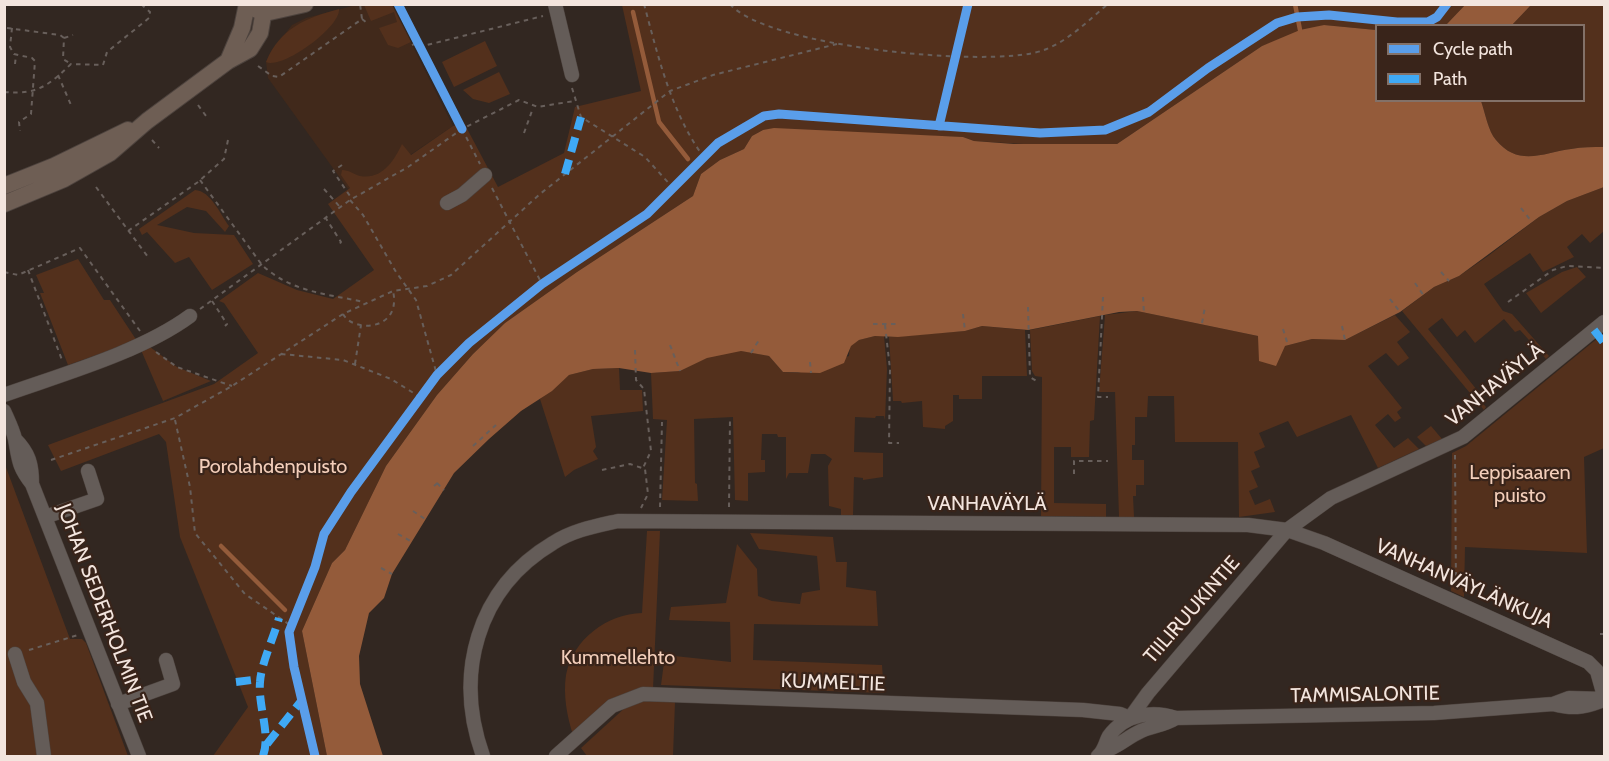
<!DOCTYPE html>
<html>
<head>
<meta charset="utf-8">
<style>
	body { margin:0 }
	#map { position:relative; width:1609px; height:761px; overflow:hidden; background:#322721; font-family:Cabin,sans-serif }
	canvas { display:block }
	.frame { position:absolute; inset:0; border:6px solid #f3e5de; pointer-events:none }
	.legend { position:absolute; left:1375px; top:24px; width:210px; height:78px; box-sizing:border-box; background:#39241a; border:2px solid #837168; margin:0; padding:8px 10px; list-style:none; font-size:18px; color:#f3e5de }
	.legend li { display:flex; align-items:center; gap:12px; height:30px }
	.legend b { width:30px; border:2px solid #837168 }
</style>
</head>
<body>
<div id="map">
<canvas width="1609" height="761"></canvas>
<div class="frame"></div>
<ul class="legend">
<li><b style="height:8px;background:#5a9eea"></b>Cycle path</li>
<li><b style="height:8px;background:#3fa9f5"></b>Path</li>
</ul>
</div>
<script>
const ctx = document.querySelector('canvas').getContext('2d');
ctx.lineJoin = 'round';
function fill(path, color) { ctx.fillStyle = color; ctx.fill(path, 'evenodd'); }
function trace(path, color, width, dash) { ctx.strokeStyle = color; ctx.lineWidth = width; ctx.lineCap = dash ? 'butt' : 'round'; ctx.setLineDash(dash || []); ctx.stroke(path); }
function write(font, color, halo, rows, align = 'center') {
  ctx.font = font + ' Cabin,sans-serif'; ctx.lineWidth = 4.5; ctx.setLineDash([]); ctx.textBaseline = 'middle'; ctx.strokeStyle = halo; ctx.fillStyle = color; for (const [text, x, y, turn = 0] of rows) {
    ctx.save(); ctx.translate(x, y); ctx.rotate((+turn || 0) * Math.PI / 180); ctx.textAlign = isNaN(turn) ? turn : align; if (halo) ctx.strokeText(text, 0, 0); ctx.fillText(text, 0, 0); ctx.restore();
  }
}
fill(new Path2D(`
	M356 5H392L453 126 410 155 405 162 348 189 268 78 266 62 270 53 292 25 306 18Z`), '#41291b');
fill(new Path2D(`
	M364 5H392L411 42 398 48 388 45 379 28 397 22 394 12 371 21Z
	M622 5H1465L1446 25 1376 26V30L1324 25 1262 46 1117 144 1055 146 974 141 963 137 763 130 752 136 744 149 720 160 701 174 693 196 577 272 505 323 473 354 437 395 386 466 345 550 332 563 302 631 327 756H213L248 707 180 537 166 442 159 434 61 471 48 445 214 384 258 353 224 303 219 301 258 273 297 290 333 299 374 270 328 204 350 188 341 175 342 170C349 170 353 174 360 176 382 180 394 161 402 144L411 155 453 126 464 123 498 187 564 153 575 107 641 91Z
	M1531 5H1604V147C1593 147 1582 147 1571 149 1545 152 1519 168 1496 140 1488 131 1485 112 1481 101L1584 100V26L1512 25Z
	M339 9C341 27 282 70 266 62 280 28 306 18 339 9Z
	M485 41 497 66 454 87 442 62Z
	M499 72 510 94 489 103 473 99 463 90Z
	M1604 187V231L1590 243 1582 234 1567 247 1574 257 1543 272 1530 253 1484 284 1503 311 1512 314 1549 356 1546 359 1520 330 1515 332 1504 319 1475 343 1465 330 1457 337 1442 318 1428 329 1481 395 1478 398 1486 407 1484 410 1402 311 1434 287 1459 276 1488 256 1539 217 1567 201Z
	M195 190C211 191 220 214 229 226L225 232 206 211 187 207 157 225 194 233 234 235 253 264 212 290 189 257 175 263 147 232 142 235 139 229Z
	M78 259 104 300H110L137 341 68 365 40 293H44L36 275Z
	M1577 267 1586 277 1541 313 1526 293 1562 272Z
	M1137 311 1258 336 1285 346 1312 339 1345 340 1395 315 1410 332 1397 342 1409 358 1398 366 1386 353 1368 366 1402 408 1397 412 1401 418 1395 422 1388 414 1375 425 1394 448 1408 438 1419 449 1378 468 1351 415 1297 437 1288 421 1259 433 1265 447 1254 452 1260 467 1251 471 1258 487 1249 491 1255 505 1270 499 1275 512 1239 517 1238 442H1175L1174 396H1148L1147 417H1135V445H1132V460H1144V485H1136V496H1133L1134 517H1119L1115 392H1099L1105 315Z
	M1100 316 1094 420 1090 421 1089 457H1071V447H1054V503L1106 504V517L1041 516 1042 377 1035 376 1032 371 1030 330Z
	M982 326 1025 330 1027 376H982V399H959V395H953V421L945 426V429L923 427 922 401 902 403 901 401H893L889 337 965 331Z
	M1604 333V448L1584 457 1587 553 1465 547 1464 597 1451 591 1452 453 1466 446Z
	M875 336H884L887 369 885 420 884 416H876L875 418 855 417 854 452 883 453V477L863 480V478L854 477 853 515H841V509L829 506 828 466 832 459 825 454H811L808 473H789L786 479V437H778L777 434H762L761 460H765V472L748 473V501L735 500 733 417 694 419 695 483 697 484 698 501 662 500 667 420 653 419 651 373 680 371 706 358 703 351H742L769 356 783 372 798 373 849 356 850 346 859 340Z
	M150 347 177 367 211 381 163 401 141 350Z
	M619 368 620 390H642L643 411 591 416 596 447 593 451 598 459 574 470 565 477 540 399 569 375 593 369Z
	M1431 426 1442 439 1426 446 1417 437Z
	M4 462 70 639H82L86 643 128 756H5Z
	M647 531H660L653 689C615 692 599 711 573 735 567 716 563 695 566 675 573 639 607 614 642 613Z
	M750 533 833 537 836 562H847L846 587 876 591 878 626 754 624 753 660 882 665 884 693 661 685 665 655 731 662 730 622 669 620 671 607 726 603 737 544 757 569 758 596 772 601 800 604 802 593 820 590 817 556 759 549Z
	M646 700 675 702 673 756H587L581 748 628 705Z`), '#53301c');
fill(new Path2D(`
	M1465 5V4L1531 5 1512 25H1446Z
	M1324 25 1376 30V100L1481 101C1485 112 1488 131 1496 140 1519 168 1545 152 1571 149 1582 147 1593 147 1604 147V187L1567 201 1539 217 1459 276 1434 287 1400 312 1345 340 1312 339 1285 346 1276 366 1259 361 1258 336 1137 311 1119 312 1028 330 982 326 965 331 898 337 875 336 859 340 851 346 844 363 820 373 783 372 769 356 741 351 707 358 680 371 651 373 619 368 593 369 569 375 552 391 521 411 489 439 454 473 392 574 384 598 369 613 359 656 360 684 383 756H327L302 631 332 563 345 550 386 466 437 395 473 354 505 323 577 272 693 196 701 174 720 160 744 149 752 136 763 130 774 128 963 137 974 141 1014 144H1117L1262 46 1300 30Z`), '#945b3a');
trace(new Path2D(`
	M1295 4 1300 30
	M633 12 659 122 688 159
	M221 546 285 610`), '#945b3a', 4.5);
const minor = new Path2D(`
	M555 4 572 75
	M447 203 462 195 485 175
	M4 395C63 374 141 352 190 316
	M4 411C8 420 13 430 15 439 19 460 18 466 32 484L139 756
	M15 439C29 453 32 464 32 484
	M45 517 97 499 88 471
	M15 654 24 682 37 703 44 756
	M118 704 173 684 166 660
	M1553 704C1572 709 1583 708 1601 701
	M1130 718 1148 693 1287 530 1324 543 1588 662 1597 671 1604 696
	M1104 751C1119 747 1127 737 1141 731 1153 726 1165 725 1176 718
	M483 756C454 675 476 589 553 543 573 530 596 526 618 521L1248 525 1287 530 1331 498 1463 437 1604 322
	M556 756 612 706 643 694 1083 710 1120 714 1130 718
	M1098 756C1105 750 1105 743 1109 736 1125 714 1152 710 1176 718L1434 713 1553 704 1569 698 1604 699`);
const major = new Path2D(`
	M257 10 265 13 305 4
	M228 61 242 28 247 4
	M4 186 54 166 128 130
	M4 204 64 179 110 153 147 121 228 61 250 49 260 33 265 4`);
trace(minor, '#4d433e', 15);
trace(major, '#4d433e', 18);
trace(new Path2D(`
	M644 4C658 56 671 112 703 156
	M730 4C766 47 988 68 1041 51 1066 43 1088 21 1108 4
	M362 19 367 23
	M7 28 60 35 64 38 63 59 71 64
	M12 28 10 47 14 54 32 58 35 61 31 114 19 122 20 131
	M64 38 73 35
	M412 45 417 43
	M419 47 543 16
	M15 64 16 55
	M258 66 272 76 279 77 362 19 360 4
	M58 75 71 105
	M572 88 581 117 645 157 674 189
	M4 92C37 95 48 86 71 64L103 65 107 52 149 18 150 12 141 4
	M198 105 206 116
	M462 129 480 164
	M524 133 533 108
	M152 140 159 148
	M342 165 333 171 352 199
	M200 180 262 265C291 292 327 294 364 302
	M96 187 148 257
	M492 188 542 284
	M324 189 340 207
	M350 200 363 215 396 272 416 300 437 375
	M1521 208 1532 222
	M325 217 341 242 339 245
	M128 231 198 182 224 159 228 140
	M28 270 62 360
	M4 272 18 275 80 248 140 331
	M1441 272 1449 281
	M1415 283 1424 296
	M1103 297 1098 397H1108
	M1143 297 1144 314
	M1390 299 1400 312
	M212 301 227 324 225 326
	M1508 302 1553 270 1567 266 1604 268
	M1028 307 1030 377 1038 382
	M200 309 350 200 408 167 462 129 519 100 538 107 574 101
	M343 314C353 333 402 331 393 291
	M963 314 965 331
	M1202 323 1205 307
	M873 324H897
	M885 325 890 369 889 443H899
	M1342 326 1345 340
	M1283 329 1288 345
	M670 345 680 371
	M635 350 636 380 644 389 651 451 643 468
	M156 352 177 367 232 386
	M751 353 759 340
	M281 354 343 360 391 379 420 397
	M810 362 811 373
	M355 364 361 325
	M175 420 190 487 195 533 245 594 290 625
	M473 446 496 425
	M1455 455 1456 588
	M51 460 175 418 232 386 343 314 393 291 427 286 451 275 540 194 670 91 713 75 837 44
	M602 470 630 464 645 469 648 494 641 508
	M1074 474V461H1108
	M437 483 444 490
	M434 486 440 481
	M660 507 662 422
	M729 507 730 419
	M413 511 425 519
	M398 534 412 542
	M381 568 392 574
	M1600 634H1604
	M29 650 78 635`), '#685f5b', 2, [4.5, 4.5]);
trace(minor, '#645c58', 14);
trace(major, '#6e5e54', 16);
trace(new Path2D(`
	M565 174 581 117
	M1594 330 1604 343
	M236 682 260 679
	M267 744 302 700
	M263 756C271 734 258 707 260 682 261 664 274 637 279 618`), '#3fa9f5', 8, [15, 8]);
trace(new Path2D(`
	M398 4 462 129
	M939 126 968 4
	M315 756 294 667 289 632 315 567 324 534 351 492 437 375 469 343 542 284 647 214 718 143 764 116 779 114 1040 133 1105 130 1149 112 1208 68 1277 23 1297 17 1329 15 1397 22H1428L1437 17 1447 4`), '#5a9eea', 9);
write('20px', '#f3e5de', '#39241a', [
	["VANHAVÄYLÄ",1495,385,-39],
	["VANHAVÄYLÄ",987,504],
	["VANHANVÄYLÄNKUJA",1464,584,24],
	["TIILIRUUKINTIE",1192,610,-49],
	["JOHAN SEDERHOLMIN TIE",104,613,69],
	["KUMMELTIE",833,683,2],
	["TAMMISALONTIE",1365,695,-1]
]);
write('20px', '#f3ceba', '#39241a', [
	["Porolahdenpuisto",273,467],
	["Leppisaaren",1520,473],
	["puisto",1520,496],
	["Kummellehto",618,658]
]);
</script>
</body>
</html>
